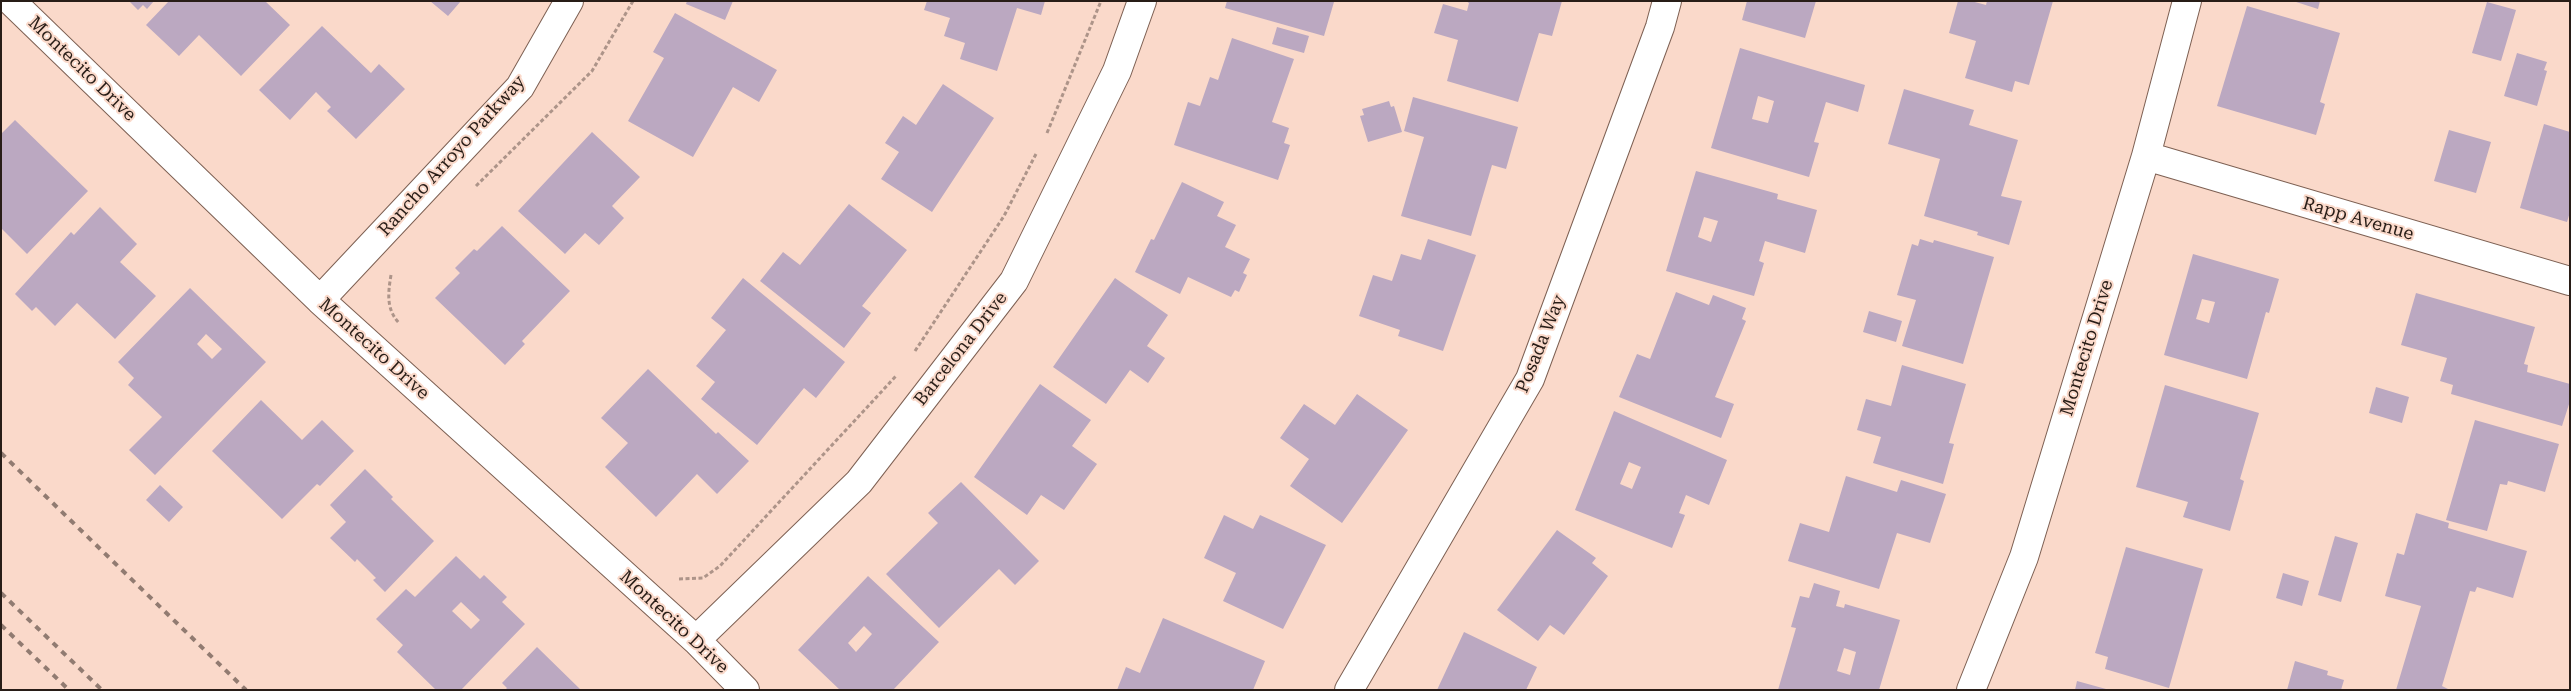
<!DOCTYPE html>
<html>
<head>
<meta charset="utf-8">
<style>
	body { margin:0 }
	#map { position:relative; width:2571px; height:691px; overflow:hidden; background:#fad9ca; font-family:"Roboto Serif",serif }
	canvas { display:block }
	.frame { position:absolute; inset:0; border:2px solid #281d17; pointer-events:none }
</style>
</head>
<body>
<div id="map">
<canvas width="2571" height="691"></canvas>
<div class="frame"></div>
</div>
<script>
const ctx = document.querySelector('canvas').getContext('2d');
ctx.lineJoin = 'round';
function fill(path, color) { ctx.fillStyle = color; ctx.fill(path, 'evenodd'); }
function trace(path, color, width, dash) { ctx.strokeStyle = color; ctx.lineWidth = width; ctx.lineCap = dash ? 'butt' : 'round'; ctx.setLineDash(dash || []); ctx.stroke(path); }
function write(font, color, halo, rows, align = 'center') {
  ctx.font = font + ' "Roboto Serif",serif'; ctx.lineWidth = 4; ctx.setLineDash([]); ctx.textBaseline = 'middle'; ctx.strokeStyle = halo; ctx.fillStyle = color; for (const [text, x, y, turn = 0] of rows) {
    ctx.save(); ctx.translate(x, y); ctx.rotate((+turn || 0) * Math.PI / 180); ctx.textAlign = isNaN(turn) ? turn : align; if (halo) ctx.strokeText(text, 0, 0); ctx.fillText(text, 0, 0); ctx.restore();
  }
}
fill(new Path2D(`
	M129 1H154L147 9 143 5 138 10Z
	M169 1H265L290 25 241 76 199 35 179 56 146 25Z
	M430 1H461L448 16Z
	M687 1H733L725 20 686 4Z
	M927 1H1045L1041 15 1017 8 997 71 960 59 965 43 944 36 950 18 924 10Z
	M1227 1H1332L1334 2 1324 36 1225 8Z
	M1466 1H1562L1552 36 1539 33 1518 102 1447 81 1458 40 1434 33 1443 4 1467 11 1469 3Z
	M1747 1H1816L1805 38 1742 20Z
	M1958 1H1971L1986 5 1987 1H2053L2029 85 2015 81 2012 92 1965 78 1976 41 1949 33Z
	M2293 1H2320L2318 9Z
	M2487 2 2516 10 2501 61 2472 53Z
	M2247 6 2340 33 2320 102 2325 104 2316 135 2217 106Z
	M675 13 777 70 759 102 733 87 693 157 628 121 664 58 653 52Z
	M322 26 371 73 379 64 405 89 356 139 327 111 331 107 316 92 290 120 259 90Z
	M1277 27 1309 36 1304 53 1272 44Z
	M1232 38 1294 59 1272 122 1289 128 1284 143 1290 145 1278 180 1174 145 1188 102 1200 106 1210 77 1218 80Z
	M1740 48 1865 85 1858 112 1826 102 1814 142 1819 143 1809 177 1711 148ZM1758 96 1774 101 1768 123 1752 119Z
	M2517 53 2547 62 2544 70 2547 71 2537 106 2504 96Z
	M943 84 994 118 932 212 881 179 899 152 885 143 903 116 916 125Z
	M1904 89 1974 110 1969 125 2018 140 2001 196 2022 201 2009 245 1977 235 1978 232 1924 216 1940 159 1888 144Z
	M1413 97 1518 127 1506 169 1492 165 1471 236 1401 216 1424 137 1404 131Z
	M1389 101 1391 107 1394 106 1402 132 1368 142 1360 116 1364 115 1362 109Z
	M15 120 88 191 27 254 1 228V134Z
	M2544 124 2570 132V212L2567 222 2520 208Z
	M2449 130 2491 142 2476 193 2434 181Z
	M592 132 640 177 612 206 624 218 599 245 585 233 565 254 518 211Z
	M1696 171 1778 194 1777 199 1817 210 1805 253 1765 241 1759 261 1764 263 1754 296 1666 271ZM1704 217 1718 221 1711 242 1698 237Z
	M1182 182 1224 202 1217 216 1236 225 1225 247 1250 259 1243 273 1247 275 1239 292 1235 290 1231 297 1188 277 1180 294 1135 272 1151 239 1154 240Z
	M849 204 907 250 862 306 871 313 844 348 760 281 783 252 800 265Z
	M100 207 137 244 120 262 156 296 115 339 77 303 55 326 36 307 32 311 15 294 71 232 74 235Z
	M502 226 570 291 522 341 525 344 505 365 435 298 460 273 455 268 474 249 477 251Z
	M1428 239 1476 255 1443 351 1398 336 1400 330 1359 316 1373 275 1392 281 1401 254 1421 260Z
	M1920 239 1933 243 1934 240 1994 257 1963 364 1902 346 1916 300 1897 295 1912 244 1918 246Z
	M2193 254 2279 279 2269 313 2266 312 2247 379 2164 355ZM2202 299 2215 302 2209 323 2196 319Z
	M743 278 845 362 816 398 804 388 757 445 701 399 715 382 696 366 726 330 711 318Z
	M1115 278 1168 315 1147 346 1165 358 1148 383 1130 370 1106 404 1053 367Z
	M190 288 266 362 155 475 129 450 162 417 128 385 134 378 118 362ZM206 334 222 349 212 359 197 344Z
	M1676 292 1709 305 1713 295 1746 308 1742 319 1746 321 1715 397 1734 404 1721 438 1619 397 1637 354 1650 359Z
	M2416 293 2535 327 2524 364 2528 365 2527 372 2570 384V401L2562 426 2451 394 2453 385 2440 381 2447 358 2401 345Z
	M1869 311 1902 321 1896 342 1863 332Z
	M1902 365 1966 384 1949 443 1954 444 1943 484 1873 463 1881 437 1857 430 1866 399 1891 406Z
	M648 369 716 434 718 432 749 461 717 494 697 474 656 517 605 467 628 443 601 418Z
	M1040 384 1091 420 1072 446 1097 464 1064 510 1041 495 1027 515 974 477Z
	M2165 385 2259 413 2240 479 2244 481 2230 531 2183 517 2188 502 2136 487Z
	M2376 387 2409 397 2402 423 2369 413Z
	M1357 394 1408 430 1342 523 1290 486 1309 459 1280 438 1304 404 1335 425Z
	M261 400 302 440 322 420 354 451 320 486 317 484 282 519 212 451Z
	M1614 411 1727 460 1709 505 1686 495 1679 513 1685 515 1672 548 1575 510ZM1629 462 1641 467 1632 489 1620 484Z
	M2475 420 2559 444 2545 492 2508 481 2507 485 2500 484 2487 531 2446 520Z
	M365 469 393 497 391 499 434 541 385 592 373 580 376 578 357 559 355 562 330 538 346 522 330 505Z
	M1846 476 1897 492 1901 480 1946 494 1930 543 1897 533 1879 589 1788 561 1800 523 1829 532Z
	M961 482 1039 561 1015 585 999 569 939 628 886 574 938 523 928 513Z
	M160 485 183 507 169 522 146 500Z
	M2416 513 2449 523 2448 528 2527 551 2513 598 2477 587 2475 592 2470 591 2442 686 2450 690H2396L2421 606 2385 596 2397 553 2404 555Z
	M1224 515 1253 529 1260 515 1326 545 1283 629 1223 601 1236 573 1204 558Z
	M1557 530 1596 558 1592 563 1608 576 1564 635 1550 625 1538 641 1497 610Z
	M2335 536 2358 543 2341 602 2318 595Z
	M2126 547 2203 569 2169 688 2105 669 2108 657 2095 653Z
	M456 556 480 579 484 575 507 597 502 602 525 624 461 690H436L397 652 403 645 376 619 406 589 415 597ZM461 602 480 620 471 629 452 611Z
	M2283 573 2309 581 2302 606 2276 598Z
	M868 576 939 642 893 690H840L798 650ZM864 626 872 634 856 652 848 643Z
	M1814 583 1840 591 1836 606 1844 608 1845 604 1900 620 1879 690H1778L1796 628 1791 627 1800 596 1809 598ZM1844 648 1856 652 1850 675 1837 671Z
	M1163 618 1265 661 1253 690H1117L1126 667 1140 673Z
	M1464 632 1537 667 1526 690H1437Z
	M537 647 581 690H505L507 688 502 683Z
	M2295 661 2328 671 2327 675 2344 680 2341 690H2287Z
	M2077 681 2106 689V690H2075Z`), '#bba8c1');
const minor = new Path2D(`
	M11 1 320 300 696 640 745 690
	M2146 156 2570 281
	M320 300 520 87 569 1
	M696 640 859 482 1014 281 1117 71 1142 1
	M1349 690 1530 379 1660 27 1667 1
	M1971 690 2024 557 2146 156 2187 1`);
trace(minor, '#7d6053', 30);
trace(new Path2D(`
	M1047 133 1101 1
	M476 186 592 71 633 1
	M391 275C388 293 386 309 399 323
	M915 351 1004 216 1037 152
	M679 579 703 578 720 566 896 376`), '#ad9489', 3, [4, 2.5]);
trace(minor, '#fff', 28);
trace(new Path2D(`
	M1 453 246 690
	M1 593 102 690
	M1 625 69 690`), '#917b71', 4, [6, 6]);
write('18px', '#281d17', '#fad9ca', [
	["Montecito Drive",82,69,44],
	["Rancho Arroyo Parkway",452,156,-48],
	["Rapp Avenue",2358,219,16],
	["Posada Way",1541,344,-68],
	["Montecito Drive",2087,348,-73],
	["Montecito Drive",374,349,42],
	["Barcelona Drive",961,349,-52],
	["Montecito Drive",674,622,43]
]);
</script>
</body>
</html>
